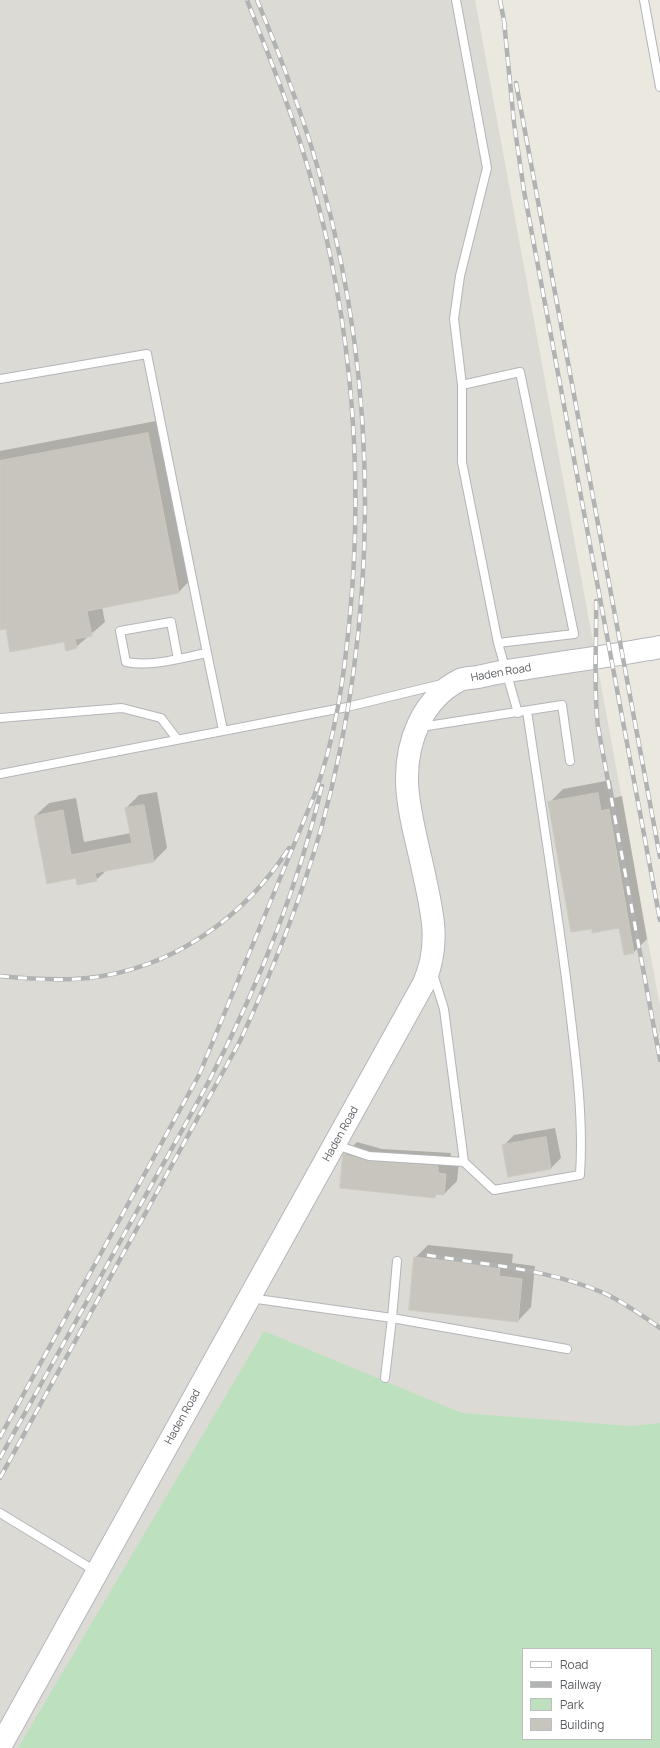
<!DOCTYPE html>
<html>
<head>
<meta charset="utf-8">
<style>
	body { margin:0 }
	#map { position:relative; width:660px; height:1748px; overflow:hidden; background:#ebe8e0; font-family:Manrope,sans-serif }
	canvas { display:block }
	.legend { position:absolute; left:522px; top:1648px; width:130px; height:92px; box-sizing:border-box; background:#fff; border:1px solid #bdbebf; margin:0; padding:5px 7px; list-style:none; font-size:12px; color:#595c60 }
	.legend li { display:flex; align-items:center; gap:8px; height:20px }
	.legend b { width:20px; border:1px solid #bdbebf }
</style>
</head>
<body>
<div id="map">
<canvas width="660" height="1748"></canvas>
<ul class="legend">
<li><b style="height:5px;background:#fff"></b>Road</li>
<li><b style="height:5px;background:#b1b2b2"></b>Railway</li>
<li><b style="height:11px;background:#bde1be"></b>Park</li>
<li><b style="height:11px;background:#c8c5bf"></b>Building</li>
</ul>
</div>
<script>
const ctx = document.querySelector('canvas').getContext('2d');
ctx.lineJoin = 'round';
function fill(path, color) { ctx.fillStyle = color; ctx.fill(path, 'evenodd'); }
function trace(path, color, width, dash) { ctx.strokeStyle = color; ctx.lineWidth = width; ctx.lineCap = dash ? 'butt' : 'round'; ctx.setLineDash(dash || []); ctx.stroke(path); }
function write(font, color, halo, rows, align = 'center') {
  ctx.font = font + ' Manrope,sans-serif'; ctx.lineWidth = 4; ctx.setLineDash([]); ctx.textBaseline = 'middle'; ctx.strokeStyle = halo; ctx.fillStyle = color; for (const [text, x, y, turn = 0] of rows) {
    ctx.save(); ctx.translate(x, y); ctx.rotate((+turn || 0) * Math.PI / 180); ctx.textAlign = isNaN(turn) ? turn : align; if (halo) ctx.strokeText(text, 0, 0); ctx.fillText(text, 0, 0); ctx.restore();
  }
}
fill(new Path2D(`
	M0 0H475L660 1006V1748H0ZM523 1649H651V1739H523Z`), '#dcdad4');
fill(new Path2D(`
	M264 1331 462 1413 631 1426 660 1423V1748H18ZM523 1649H651V1739H523Z`), '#bde1be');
fill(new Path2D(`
	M161 420 191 579 178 593 102 607 105 622 76 647 65 641 7 628 0 629V451Z
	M611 780 614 798 622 796 647 939 634 952 624 954 620 927 550 802 563 789Z
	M157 792 167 848 154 861 107 870 96 880 77 877 35 816 49 803 76 798 84 842 131 833 126 808 139 795Z
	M555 1128 561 1158 551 1168 509 1176 504 1145 514 1135Z
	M357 1142 382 1149 451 1153 450 1160 459 1161 457 1181 444 1194H437L434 1197 344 1155Z
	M428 1245 513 1254 512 1263 535 1266 531 1307 518 1321 415 1258Z`), '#0003');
const building = new Path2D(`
	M148 433 179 593 87 611 92 636 75 639 77 648 66 651 64 642 10 652 6 629 0 630V461Z
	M598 793 601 811 609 809 634 953 624 955 619 928 592 933V929L571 932 548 802Z
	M144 805 154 862 95 873 97 881 77 885 76 878 47 884 34 816 63 810 71 855 132 843 125 808Z
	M546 1137 551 1169 508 1177 502 1145Z
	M343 1154 369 1161 438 1166V1173L446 1174 444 1195 435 1194V1198L340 1188Z
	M414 1257 500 1267 499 1276 522 1279 518 1322 409 1310Z`);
fill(building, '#c8c5bf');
trace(building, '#cecabf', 1);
const lane = new Path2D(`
	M456 0 487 168 460 276 454 319 462 385V462L498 643 518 713
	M644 0 660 87
	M0 379 147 354 207 653
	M462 385 520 372 574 634 498 643
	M178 659 171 622 120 631 126 662C152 667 181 658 207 653L223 730
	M0 718 122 708 161 718 177 739
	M421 727 562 705 570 761
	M0 774 347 707 442 684
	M433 974 444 1009 464 1162 494 1190 580 1175C584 1114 575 1054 568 994 556 899 541 805 527 711
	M336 1145 369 1156 464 1162
	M250 1298 392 1318 397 1261
	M385 1378 392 1318 567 1349
	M0 1513 97 1572`);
const secondary = new Path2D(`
	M0 1747 424 983C442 941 431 908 422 865 416 838 408 810 407 782 406 742 422 699 460 680 465 678 472 678 478 677 495 673 511 670 528 668 572 661 616 655 660 647`);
trace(lane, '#b3b5ba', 10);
trace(secondary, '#b4b6bc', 24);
trace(lane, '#fff', 8);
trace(secondary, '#fff', 22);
const rail = new Path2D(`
	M500 0 505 26
	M504 21 514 123 524 191 660 920
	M516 83 660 857
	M596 601C597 643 593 685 598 727L660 1060
	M0 976C30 979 59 981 88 978 172 969 244 918 289 848
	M427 1255C487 1265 550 1269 606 1294 625 1303 643 1316 660 1328
	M0 1437 199 1075 314 796C336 737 344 677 350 615 365 457 349 293 300 142 285 94 265 47 247 0
	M0 1458C47 1373 95 1287 142 1202 165 1160 189 1119 211 1077 259 984 298 887 322 786
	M0 1478 240 1041C272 972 300 902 321 829 379 620 380 392 322 183 305 121 282 60 257 0`);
trace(rail, '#b1b2b2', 4.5);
trace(rail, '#fff', 3, [9]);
write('11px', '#595c60', '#fff', [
	["Haden Road",501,673,-10],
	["Haden Road",341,1134,-61],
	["Haden Road",183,1417,-61]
]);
</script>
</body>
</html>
